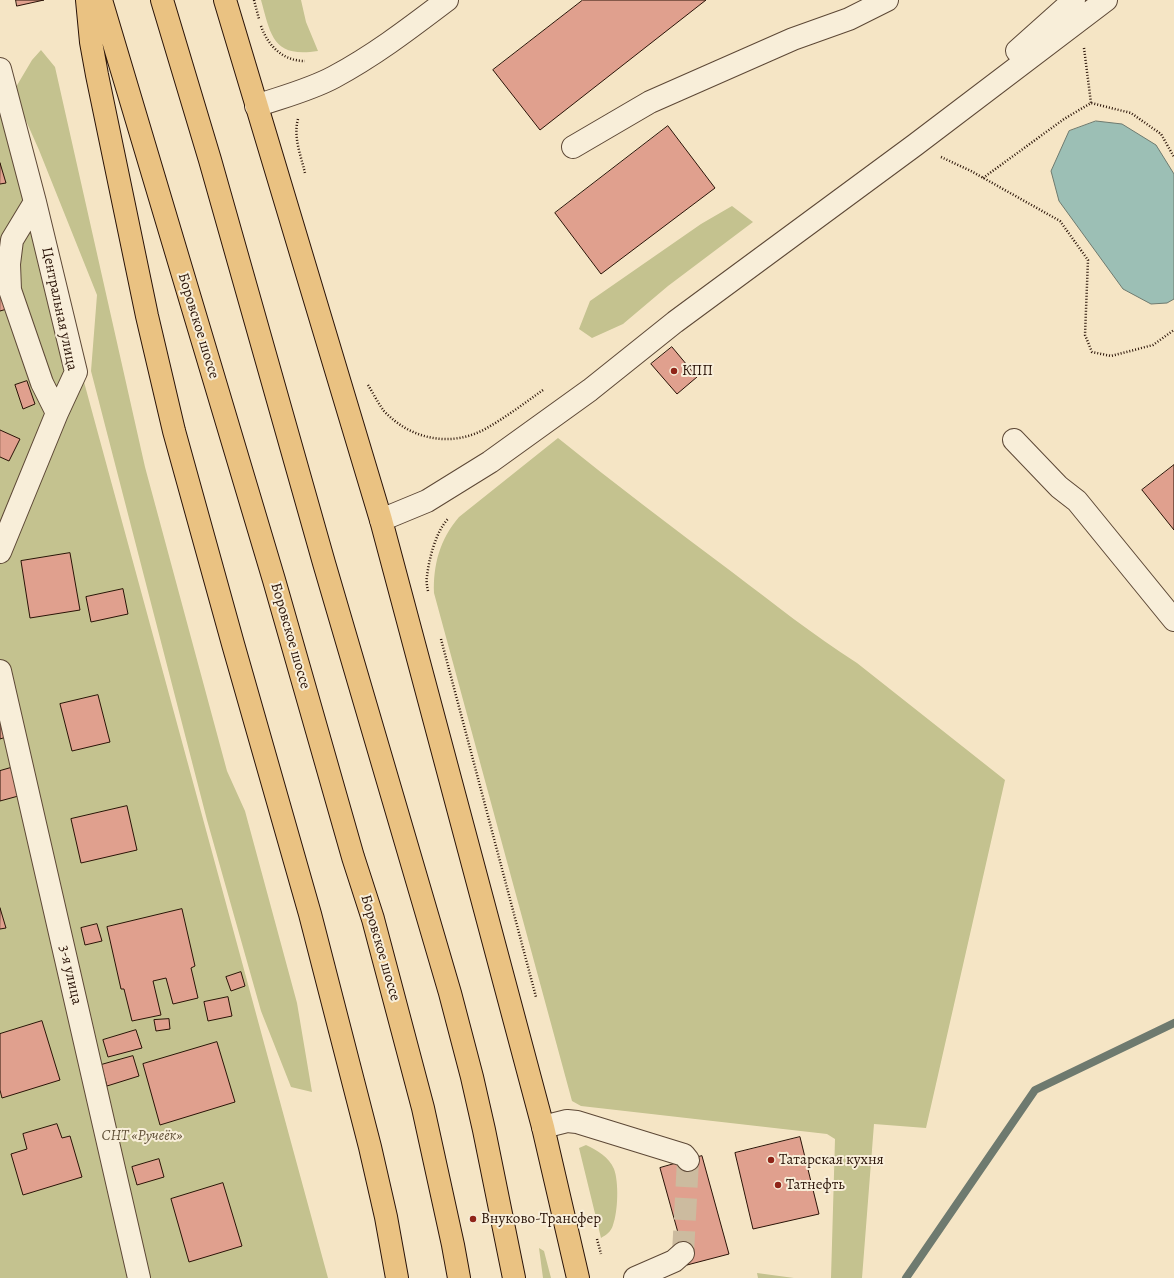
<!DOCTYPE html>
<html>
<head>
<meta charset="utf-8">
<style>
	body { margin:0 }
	canvas { display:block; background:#f5e5c5 }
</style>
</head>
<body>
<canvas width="1174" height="1278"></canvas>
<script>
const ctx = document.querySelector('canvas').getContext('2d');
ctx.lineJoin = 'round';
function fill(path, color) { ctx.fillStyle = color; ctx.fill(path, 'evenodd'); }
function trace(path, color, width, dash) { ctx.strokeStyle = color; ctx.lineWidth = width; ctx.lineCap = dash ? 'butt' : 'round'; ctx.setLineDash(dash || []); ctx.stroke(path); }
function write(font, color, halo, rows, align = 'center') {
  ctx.font = font + ' Alegreya,serif'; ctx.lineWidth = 4; ctx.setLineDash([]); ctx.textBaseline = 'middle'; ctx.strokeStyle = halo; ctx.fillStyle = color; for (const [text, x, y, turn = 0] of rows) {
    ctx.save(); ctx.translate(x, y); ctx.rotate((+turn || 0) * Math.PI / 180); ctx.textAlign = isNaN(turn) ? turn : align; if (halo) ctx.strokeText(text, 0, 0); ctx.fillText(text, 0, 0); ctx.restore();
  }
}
fill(new Path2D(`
	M261 0H301L306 22 318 51C273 58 271 36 261 0Z
	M41 50 55 67 145 467 227 771 245 811 297 1003 312 1092 291 1087 261 1011 207 820 91 371 97 295 39 150 23 114 16 87 32 60Z
	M0 73 35 202 328 1278H0Z
	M732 206 753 222 668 286 623 324 592 338 579 329 590 301 701 224Z
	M558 438C615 484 673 528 732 572 773 603 813 635 857 663L1005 780 926 1128 874 1124 862 1278H831L835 1139 827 1134 581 1106 572 1101 434 593C433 565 440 539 459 517Z
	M586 1145C597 1150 609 1157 614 1169 619 1182 618 1212 613 1225 611 1232 606 1235 601 1238L579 1148Z
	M539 1248 544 1251 551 1278H543Z
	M757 1273 794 1278H758Z`), '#c4c28f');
const water = new Path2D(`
	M1096 121 1122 124 1156 145 1174 174V299L1167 303 1151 304 1123 289 1059 201 1051 171 1069 131Z`);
fill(water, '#9cbfb5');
trace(water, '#6e7a6f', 1);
trace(new Path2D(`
	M906 1278 1035 1090 1174 1023`), '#6e7a6f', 8);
const building = new Path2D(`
	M16 0H44L17 6Z
	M583 0H706L540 130 493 70Z
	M668 126 715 188 601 274 555 213Z
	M0 163 6 183 0 184Z
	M0 288 7 309 0 311Z
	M672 347 697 377 677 394 651 364Z
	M27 381 35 404 23 409 15 385Z
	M0 430 20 439 9 461 0 457Z
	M1174 465V530L1142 490Z
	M70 553 80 610 30 618 21 561Z
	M123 589 128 614 91 622 86 597Z
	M98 695 110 742 72 751 60 704Z
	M2 723 6 737 0 739V724Z
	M14 767 22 795 0 801V771Z
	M127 806 137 850 81 863 71 819Z
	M0 908 6 928 0 929Z
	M182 909 195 966 191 968 198 998 173 1004 166 978 153 981 161 1015 132 1021 124 989H121L107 927Z
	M97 924 102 941 85 945 81 928Z
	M241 972 245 986 231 991 226 977Z
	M228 997 232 1016 208 1021 204 1002Z
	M169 1019 170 1029 156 1031 154 1020Z
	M42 1021 60 1080 2 1098 0 1090V1034Z
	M136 1030 142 1048 108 1057 103 1040Z
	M217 1042 235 1102 160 1125 143 1064Z
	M133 1056 139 1076 107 1086 101 1065Z
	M57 1124 62 1138 70 1136 82 1177 23 1195 11 1154 27 1149 23 1134Z
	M800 1137 819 1214 753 1229 735 1153Z
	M702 1156 729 1254 687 1265 660 1168Z
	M159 1159 164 1177 137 1185 132 1167Z
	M223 1183 242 1246 189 1262 171 1199Z`);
fill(building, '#e0a08e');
trace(building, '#2a1307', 1);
trace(new Path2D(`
	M683 1253 688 1160`), '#ccbb9f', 22, [22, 11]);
const minor = new Path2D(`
	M1017 51 1074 0
	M0 69 35 202 76 372 57 413 0 552
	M256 106C282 97 310 90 334 77 375 55 410 28 447 0
	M573 147 650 102 793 39 849 19 887 0
	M35 202 12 240 9 264 10 290 42 383 57 413
	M1014 440 1059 487 1077 501 1174 620
	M381 520 427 501 490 462 590 390 675 322 915 145 1106 0
	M0 671 139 1278
	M543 1127 567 1121 577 1122 684 1155 688 1160
	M635 1278 674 1261 683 1253`);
const major = new Path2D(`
	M87 0 91 42 97 75 147 316 174 431 233 644 310 914 370 1147 386 1217 397 1278
	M101 0 274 580 353 857 373 919 423 1108 453 1245 459 1278
	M162 0 210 160 324 563 450 993 472 1077 484 1130 514 1278
	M225 0 381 520 543 1127 578 1278`);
trace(minor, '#5d4836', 24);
trace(major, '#2a1307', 24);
trace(new Path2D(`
	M254 0 259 19
	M261 26C268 46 283 61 305 61
	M1084 48 1091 103
	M298 119C293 137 301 156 305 173
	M941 157 971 171 1060 221 1088 260 1085 335 1092 352 1111 356 1153 345 1174 330
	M983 178 1064 119 1091 103 1131 113 1161 134 1174 157
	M368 385C373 393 378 403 384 411 411 440 452 448 487 428 506 417 525 403 543 390
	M428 591C427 586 426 581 427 576 429 559 436 531 448 519
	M441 639 536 997
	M597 1239 601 1254`), '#2a1307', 2.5, [1, 2]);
trace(minor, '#f8eed9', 22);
trace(major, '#eac282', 22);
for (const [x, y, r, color] of [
	[674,371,4,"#8f2418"],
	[771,1160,4,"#8f2418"],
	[778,1185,4,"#8f2418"],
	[473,1219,4,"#8f2418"]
]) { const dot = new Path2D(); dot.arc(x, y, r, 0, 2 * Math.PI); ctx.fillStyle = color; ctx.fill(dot); trace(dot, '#f8eed9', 1.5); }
write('15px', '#2a1307', '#f8eed9', [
	["Центральная улица",59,309,78],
	["Боровское шоссе",198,326,73],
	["Боровское шоссе",290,636,74],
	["Боровское шоссе",380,948,74],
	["3-я улица",70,975,77]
]);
write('15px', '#2a1307', '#f8eed9', [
	["КПП",682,371],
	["Татарская кухня",779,1160],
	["Татнефть",786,1185],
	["Внуково-Трансфер",481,1219]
], 'left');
write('italic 15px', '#605037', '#f8eed9', [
	["СНТ «Ручеёк»",142,1136]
]);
</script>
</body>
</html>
